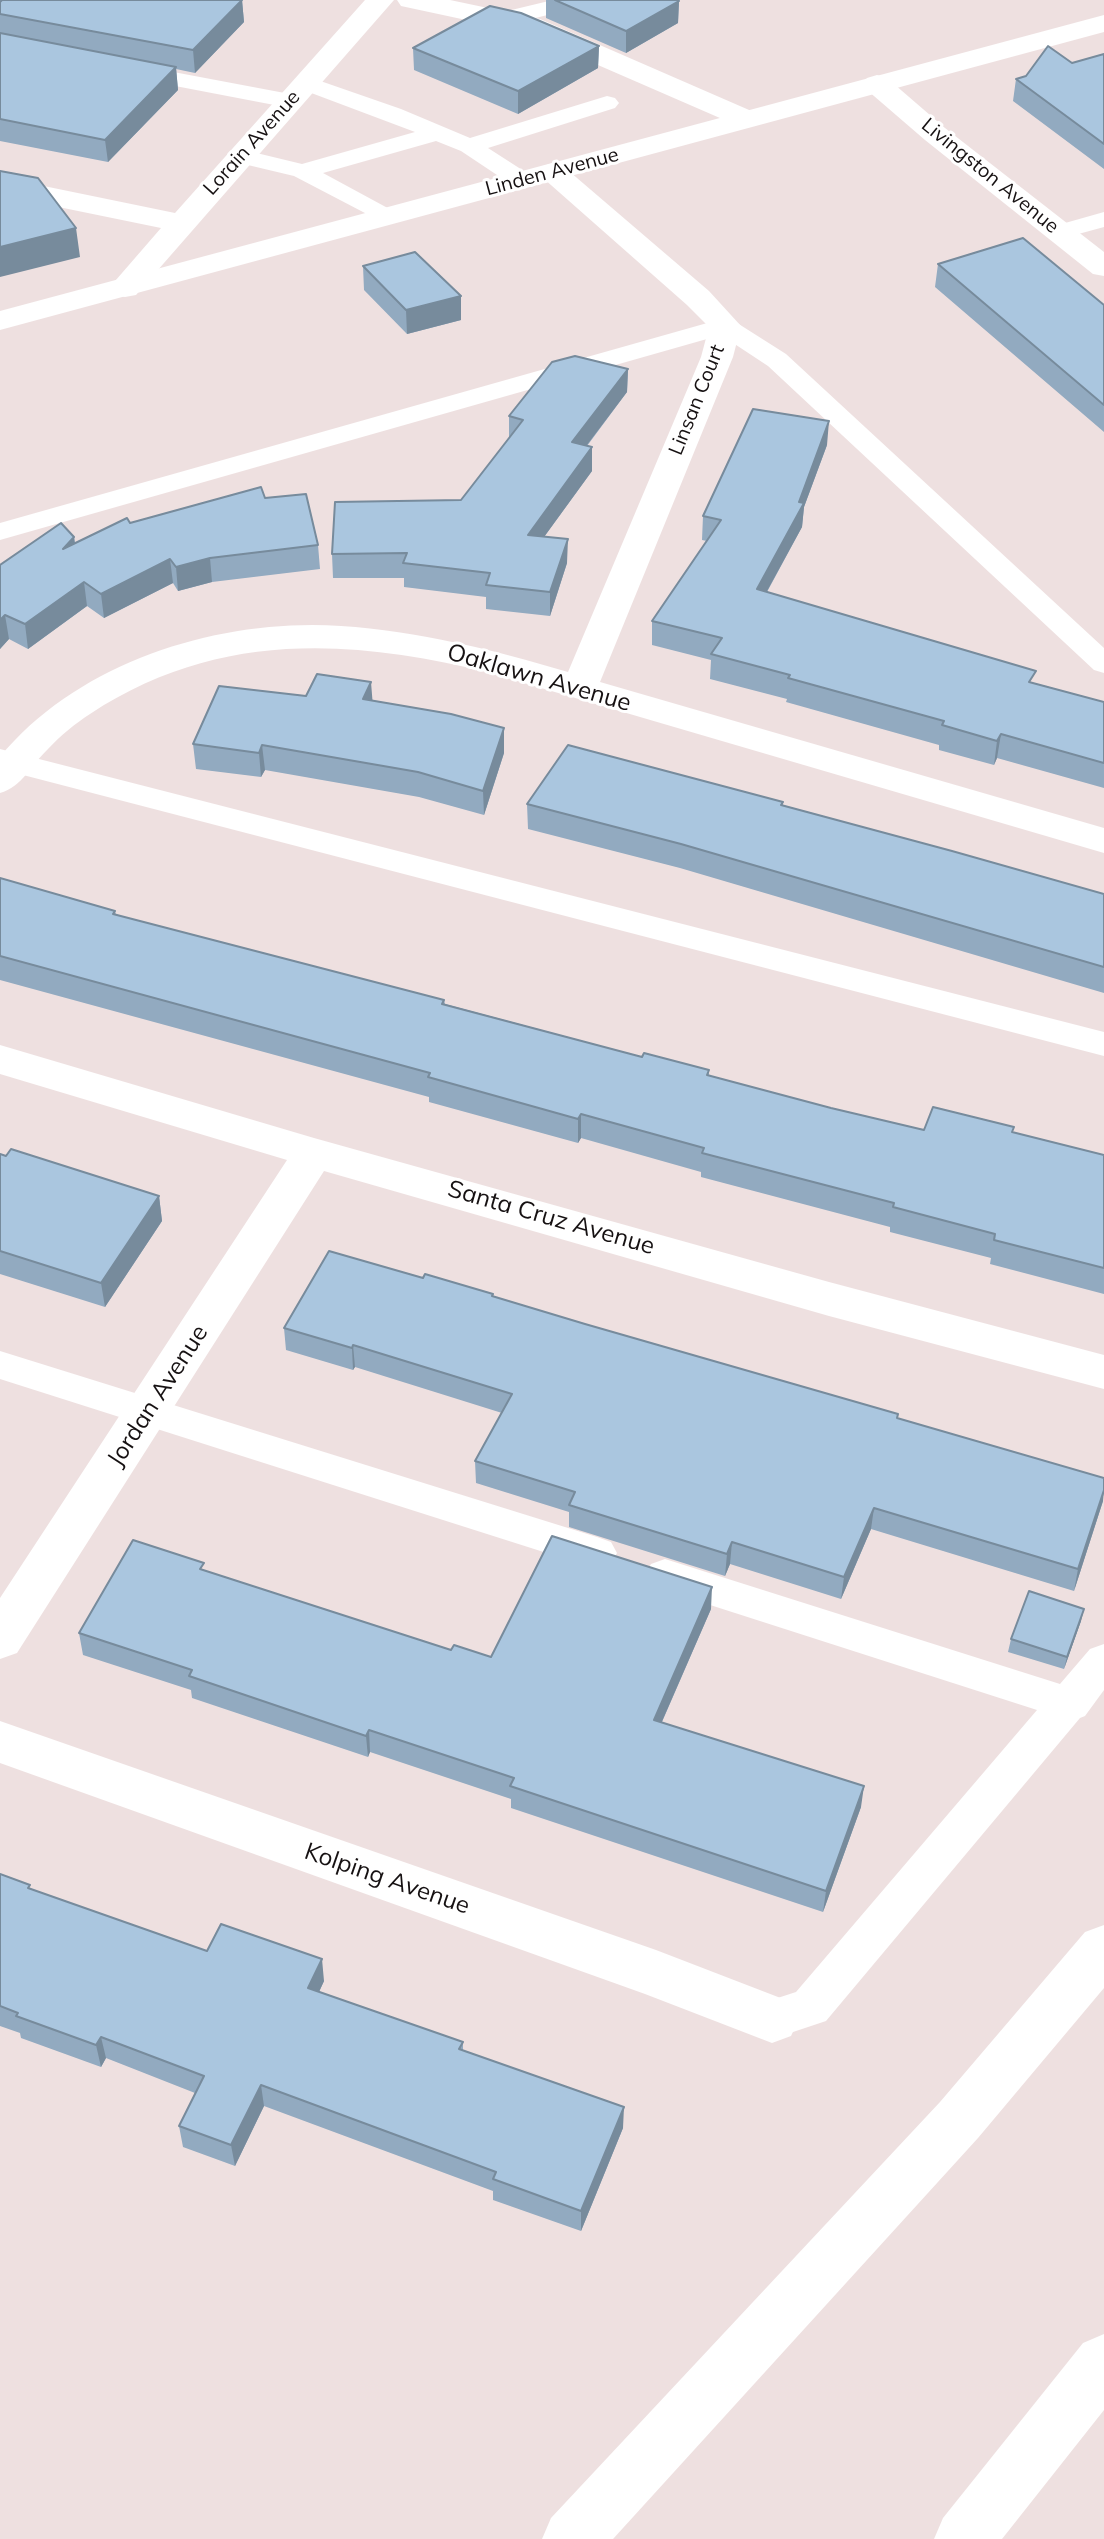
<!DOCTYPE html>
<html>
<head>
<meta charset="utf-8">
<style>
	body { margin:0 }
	canvas { display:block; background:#eee0e0 }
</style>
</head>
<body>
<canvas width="1104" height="2539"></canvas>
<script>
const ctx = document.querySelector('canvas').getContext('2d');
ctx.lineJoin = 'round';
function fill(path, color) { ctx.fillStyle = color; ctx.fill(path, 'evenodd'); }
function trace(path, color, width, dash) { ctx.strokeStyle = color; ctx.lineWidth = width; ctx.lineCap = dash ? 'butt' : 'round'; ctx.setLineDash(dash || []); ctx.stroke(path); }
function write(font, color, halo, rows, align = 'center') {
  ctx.font = font + ' Mulish,sans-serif'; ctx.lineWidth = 6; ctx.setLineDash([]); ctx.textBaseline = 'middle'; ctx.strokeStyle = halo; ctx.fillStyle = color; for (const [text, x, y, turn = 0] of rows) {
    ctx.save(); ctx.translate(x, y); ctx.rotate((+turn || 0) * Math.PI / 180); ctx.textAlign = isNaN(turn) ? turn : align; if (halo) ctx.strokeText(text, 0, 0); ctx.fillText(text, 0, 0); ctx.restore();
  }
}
fill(new Path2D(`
	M553 0H591L588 5 507 25 499 23 496 18 499 13Z
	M131 64 290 94 298 96 302 101 298 106 290 108 123 76 119 71 123 66Z
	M306 76 401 109 470 138 607 96 615 98 619 103 615 108 488 148 530 175 533 180 530 185H512L461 151 436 141 323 173 395 212 398 217 395 222 386 224 294 176 231 161 228 156 231 151 240 149 302 164 415 132 298 88 294 83 298 78Z
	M1104 212V227L1060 239 1051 237 1048 232 1051 227Z
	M725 318 734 321 786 354 1104 648V673L1094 670 768 366 721 335 0 540V523Z
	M0 749 1104 1032V1056L0 769Z
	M0 1351 597 1537 611 1542 617 1553 611 1564 597 1569 0 1379Z
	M665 1559 1060 1684 1090 1649 1104 1644V1690L1085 1716 1080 1718 826 2021 772 2039 756 2033 750 2019 756 2005 796 1992 1037 1710 651 1586 645 1575 651 1564Z`), '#fff');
fill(new Path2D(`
	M365 0H394L136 295 125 297 114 295 109 288 161 228 0 195V177L175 213Z
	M397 0H450L540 19 756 113 760 119 756 125 746 128 736 125 522 32 401 6Z
	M877 75 887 78 945 128 1104 252V276L1093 274 925 140 867 90 863 84 867 78Z
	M553 163 563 166 709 291 741 326 733 357 600 682 1104 828V853L490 673C350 638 216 631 90 714 76 723 60 736 48 749 32 764 22 787 0 793V757C79 661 220 618 341 626 418 631 494 650 568 672L701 357 709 327 687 305 543 178 538 172 543 166Z
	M0 1045 314 1138 829 1282 1104 1355V1389L829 1316 324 1171 17 1653 0 1659V1598L287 1160 0 1074Z
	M0 1721 656 1950 791 2002 799 2019 791 2036 772 2043 645 1994 0 1763Z`), '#fff');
fill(new Path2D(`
	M1104 15V32L0 330V311Z`), '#fff');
fill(new Path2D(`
	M1104 1925V1988L978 2138 613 2539H542L551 2518 940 2102 1085 1932Z
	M1104 2334V2410L1002 2539H934L943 2518 1083 2343Z`), '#fff');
fill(new Path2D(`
	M0 0H242L244 22 195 73 176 69 178 90 108 162 0 141Z
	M546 0H678L679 1 678 23 626 53 546 18Z
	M599 46 598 68 518 114 414 70 413 48Z
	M1104 54V169L1013 101 1016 79Z
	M938 264 1104 305V432L935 287Z
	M363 266 461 296V320L407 334 364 290Z
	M628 369 627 392 587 446 592 471 544 537 567 563 550 616 486 609V597L404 587V578H333L332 554 461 500 509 438V416Z
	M827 445 804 507 802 527 767 592 1034 683 1104 702V788L997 758 994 765 939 750V745L786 702 787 699 710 679 711 660 652 645V621L707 541 702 540 703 516Z
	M265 498 318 545 320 569 212 582 178 591 173 583 104 618 87 606 28 649 9 639 0 649V565L74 537 75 543 130 523Z
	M306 696 372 701 504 728V753L484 815 419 797 265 770 261 777 196 769 193 744Z
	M783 802V805L1104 894V993L680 868 528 829 527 804Z
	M0 878 115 911 116 915 444 1000 445 1004 642 1057 709 1070V1076L831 1108 924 1130 1013 1132 1104 1155V1294L990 1264 991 1258 890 1232V1227L701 1177V1172L581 1138 578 1143 429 1102V1097L0 980Z
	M0 1154 159 1196 162 1221 105 1307 0 1274Z
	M423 1278 493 1294V1296L585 1324 898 1414V1419L1103 1501 1074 1591 871 1529 841 1599 730 1564 725 1576 569 1527V1512L476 1483 475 1461 502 1413 355 1367 353 1370 286 1350 284 1328Z
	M205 1571 451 1650 491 1657 711 1609 662 1722 861 1807 823 1912 511 1808V1799L370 1752 368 1757 192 1698 191 1690 83 1655 79 1633Z
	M1081 1621 1064 1669 1008 1652 1011 1639Z
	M0 1874 31 1889 207 1951 324 1981 319 1992 463 2042V2050L623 2128 581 2231 493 2200V2191L264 2106 235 2166 183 2147 179 2126 195 2093 106 2058 101 2067 21 2038 20 2033 0 2026Z`), '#92aac0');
fill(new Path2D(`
	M242 0 244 22 195 73 193 50Z
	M679 1 678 23 626 53V31Z
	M599 46 598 68 518 114V91Z
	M176 67 178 90 108 162 105 140Z
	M76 228 80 257 0 277V247Z
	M461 296V320L407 334 406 310Z
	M628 369 627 392 571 466 572 442Z
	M829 421 827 445 804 507 802 527 755 613 757 589 799 502Z
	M592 447V471L528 559V535Z
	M74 537 77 561 63 549Z
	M568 539 567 563 550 616V592Z
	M210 558 212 582 178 591 176 567Z
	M170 559 173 583 104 618 101 594Z
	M84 582 87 606 28 649 25 624Z
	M5 615 9 639 0 649V620Z
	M371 682 373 707 363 699Z
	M504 728V753L484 815 483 791Z
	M1001 734 997 758 994 765 997 741Z
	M262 745 265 770 261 777 259 753Z
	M581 1114V1138L578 1143V1119Z
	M159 1196 162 1221 105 1307 101 1283Z
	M353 1345 355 1367 353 1370 352 1348Z
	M1104 1490 1103 1501 1074 1591 1078 1569Z
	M874 1508 871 1529 841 1599 844 1577Z
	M732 1542 730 1564 725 1576 727 1554Z
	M712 1587 711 1609 653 1742 654 1720Z
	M1084 1609 1081 1621 1064 1669 1067 1657Z
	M369 1730 370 1752 368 1757 366 1736Z
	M864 1786 861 1807 823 1912 826 1891Z
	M322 1959 324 1981 311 2009 308 1988Z
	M101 2037 106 2058 101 2067 96 2045Z
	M261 2085 264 2106 235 2166 231 2145Z
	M624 2107 623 2128 581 2231V2211Z`), '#778b9c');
const building = new Path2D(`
	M2 0H242L193 50 0 14V2Z
	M555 0H678L679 1 626 31Z
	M490 6 521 13 599 46 518 91 413 48Z
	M0 33 176 67 105 140 0 119Z
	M1048 46 1072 63 1104 54V144L1016 79 1026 76Z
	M0 171 38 178 76 228 0 247Z
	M1023 238 1104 305V405L938 264Z
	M415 252 461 296 406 310 363 266Z
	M575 356 628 369 572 442 592 447 528 535 568 539 550 592 486 585 490 573 403 563 407 553 332 554 335 502 461 500 523 420 509 416 552 362Z
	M753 409 829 421 799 502 804 503 757 589 1036 671 1029 682 1104 702V763L1001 734 997 741 942 725 944 721 788 678 790 675 711 654 722 638 652 621 721 520 703 516Z
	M261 487 265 498 306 494 318 545 210 558 176 567 170 559 101 594 84 582 25 624 5 615 0 620V565L61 523 74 537 63 549 127 518 130 523Z
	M317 674 371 682 363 699 451 714 504 728 483 791 418 772 262 745 259 753 193 744 219 686 306 696Z
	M568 745 783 802 781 805 952 851 1104 894V967L681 844 527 804Z
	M0 878 115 911 113 914 444 1000 442 1004 642 1057 644 1053 709 1070 707 1075 831 1108 924 1130 933 1107 1014 1127 1012 1132 1104 1155V1268L994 1240 995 1234 893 1207 894 1203 702 1153 704 1148 581 1114 578 1119 428 1077 430 1073 0 956Z
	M11 1149 159 1196 101 1283 0 1251V1154L6 1156Z
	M329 1251 423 1278 425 1274 493 1294 492 1296 585 1324 898 1414 897 1418 1104 1478V1490L1078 1569 874 1508 844 1577 732 1542 727 1554 569 1505 575 1492 475 1461 512 1394 353 1345 352 1348 284 1328Z
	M552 1536 712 1587 654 1720 864 1786 826 1891 510 1786 514 1778 369 1730 366 1736 189 1676 192 1670 79 1633 133 1540 204 1563 200 1569 451 1650 454 1645 491 1657Z
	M1029 1591 1084 1609 1067 1657 1011 1639Z
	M0 1874 30 1885 28 1888 207 1951 221 1924 322 1959 308 1988 463 2042 459 2049 624 2107 581 2211 493 2179 496 2172 261 2085 231 2145 179 2126 204 2076 101 2037 96 2045 16 2016 18 2013 0 2006Z`);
fill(building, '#aac6df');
trace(building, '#778b9c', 2);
write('20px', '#161112', '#fff', [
	["Lorain Avenue",252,143,-48],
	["Linden Avenue",552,172,-15],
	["Livingston Avenue",990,176,39],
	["Linsan Court",697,400,-68]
]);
write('24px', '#161112', '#fff', [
	["Oaklawn Avenue",539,678,16],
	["Santa Cruz Avenue",551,1218,16],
	["Jordan Avenue",158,1396,-57],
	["Kolping Avenue",387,1879,19]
]);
</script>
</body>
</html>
